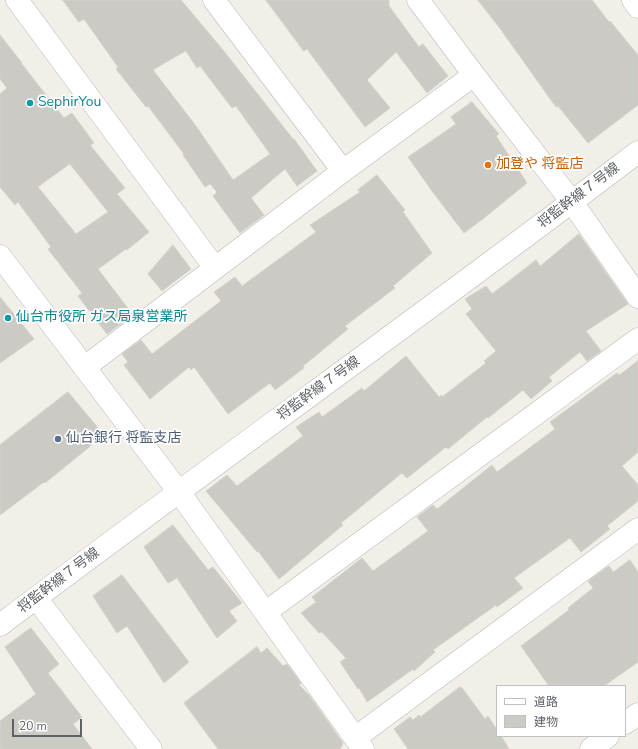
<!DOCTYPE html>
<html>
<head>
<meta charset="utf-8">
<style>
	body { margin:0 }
	#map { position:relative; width:638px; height:749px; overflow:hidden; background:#f1efe8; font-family:"Nunito Sans","Noto Sans JP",sans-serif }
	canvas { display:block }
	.legend { position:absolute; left:496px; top:685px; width:130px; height:52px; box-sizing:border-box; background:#fff; border:1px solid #bfc1c3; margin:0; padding:5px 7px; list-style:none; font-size:12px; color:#5f6368 }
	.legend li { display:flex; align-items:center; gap:8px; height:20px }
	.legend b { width:20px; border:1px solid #bfc1c3 }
	.scale { position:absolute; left:12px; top:719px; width:70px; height:18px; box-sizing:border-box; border:2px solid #5f6368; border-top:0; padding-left:5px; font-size:12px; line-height:14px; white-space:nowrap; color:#5f6368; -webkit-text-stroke:3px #fff; paint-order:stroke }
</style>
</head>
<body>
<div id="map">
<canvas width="638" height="749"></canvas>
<ul class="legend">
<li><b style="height:5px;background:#fff"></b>道路</li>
<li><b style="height:11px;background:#cccac5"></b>建物</li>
</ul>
<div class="scale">20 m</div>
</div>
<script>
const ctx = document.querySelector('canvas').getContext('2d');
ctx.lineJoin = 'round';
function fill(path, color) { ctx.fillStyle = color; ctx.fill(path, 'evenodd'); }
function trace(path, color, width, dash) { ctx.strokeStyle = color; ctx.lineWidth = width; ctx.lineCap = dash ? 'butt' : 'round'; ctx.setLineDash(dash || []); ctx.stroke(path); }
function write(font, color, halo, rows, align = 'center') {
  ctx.font = font + ' "Nunito Sans","Noto Sans JP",sans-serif'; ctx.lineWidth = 3.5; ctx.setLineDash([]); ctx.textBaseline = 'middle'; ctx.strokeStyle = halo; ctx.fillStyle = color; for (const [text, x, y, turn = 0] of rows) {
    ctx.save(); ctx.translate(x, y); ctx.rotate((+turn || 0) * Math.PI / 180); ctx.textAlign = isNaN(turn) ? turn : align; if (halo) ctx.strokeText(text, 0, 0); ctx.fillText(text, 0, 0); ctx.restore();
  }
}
const building = new Path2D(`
	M63 0H181L223 50 293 139H294L317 171 297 186 285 169 251 198 264 215 240 233 213 196 217 192 210 184 205 187 183 155 184 154 148 106 146 107 116 69 118 67 84 19 79 22ZM186 51 197 68 200 66 232 108 236 106 270 154 233 180 196 126 153 70Z
	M266 0H389V6L419 47 423 44 448 76 427 93 396 52 367 80 390 108 365 127 307 49 304 51Z
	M478 0H592L609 22 610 21 638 55V105L588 143 558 106 556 107 499 27Z
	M0 35 22 63H21L64 118 72 113 94 143 90 145 125 188 117 194 149 232 127 250 126 249 98 269 133 315 107 334 78 296 82 293 48 249 51 247 18 202 15 205 0 187V94L7 88 0 79ZM70 164 108 212 76 234 38 187Z
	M472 102 499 134 496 136 527 183 484 218 464 233 432 191 408 157 456 124 451 117Z
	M377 175 405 210 403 212 432 253 393 286 395 288 345 326 348 329 303 366 304 368 275 390 270 383 228 414 194 367 191 370 189 367 150 399 124 365 128 362 122 354 141 340 152 354 221 301 214 292 235 277 242 286 316 232 310 225 360 192 358 190Z
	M579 234 628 304 586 331 601 351 587 361 580 352 549 377 552 381 531 399 523 390 488 418 487 417 448 449 446 447 407 478 402 473 341 523 343 525 279 579 258 551 257 552 206 491 227 475 237 486 303 436 296 427 319 412 322 417 362 388 364 391 406 356 439 397 441 395 442 397 486 363 484 361 496 351 466 314 472 309 465 299 486 286 492 294 536 260 540 266Z
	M173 245 191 269 162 291 148 274Z
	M0 297 34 339 0 363Z
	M638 361V452L622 466 638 485V501L607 526 610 529 581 552 570 538 514 578 523 588 497 607 496 605 433 650 435 652 414 671 413 669 367 702 359 688 358 689 340 662 346 658 322 632 319 633 301 613 316 602 312 597 362 558 373 571 428 531 417 517 433 505 437 509 492 465 497 472 555 429 550 422 617 373 619 375Z
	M68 392 104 435 45 483 44 482 0 515V445Z
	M173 525 208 570 213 567 242 603 229 611 237 621 217 638 177 578 168 583 144 547Z
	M630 560 638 572V662L604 686H549L521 646 569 610 568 608 593 588 588 581 609 566 613 572Z
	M122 575 189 662 164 683 127 626 117 633 93 596Z
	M31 628 59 664 48 673 82 717 73 724 92 749H0V721L36 694 5 647Z
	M257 647 261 653 267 648 283 666 287 664 301 683 299 685 309 695 343 743 340 749H218L184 703Z
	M460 687 463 689 485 719 488 716 497 730V736H501L509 749H408L394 729 410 717 413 720 419 715 420 717Z`);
fill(building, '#cccac5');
trace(building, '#d6d1c6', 1);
const minor = new Path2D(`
	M17 0 215 268
	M214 0 343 171
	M418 0 474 75 572 202 638 297
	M0 256 179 492 363 749
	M85 367 343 171 474 75
	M266 612 638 339
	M625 723 638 714
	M355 738 638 529
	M591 749 608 736`);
const tertiary = new Path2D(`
	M633 0 638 7
	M36 598 151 749
	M0 625C211 466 427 312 638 152`);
trace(minor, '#b5b8bc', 23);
trace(tertiary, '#b5b8bc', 23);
trace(minor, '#fff', 22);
trace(tertiary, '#fff', 22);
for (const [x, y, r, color] of [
	[30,103,4,"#0f9aa8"],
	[488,165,4,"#e8710a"],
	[8,318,4,"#0f9aa8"],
	[58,439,4,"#5c6f8a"]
]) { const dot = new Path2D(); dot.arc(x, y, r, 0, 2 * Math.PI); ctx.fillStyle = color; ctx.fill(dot); trace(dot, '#fff', 1.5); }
write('14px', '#0d838f', '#fff', [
	["SephirYou",38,103],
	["仙台市役所 ガス局泉営業所",16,318]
], 'left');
write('14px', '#c56008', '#fff', [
	["加登や 将監店",496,165]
], 'left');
write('14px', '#5f6368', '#fff', [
	["将監幹線７号線",579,196,-37],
	["将監幹線７号線",319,389,-36],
	["将監幹線７号線",59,581,-37]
]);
write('14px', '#4e5e75', '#fff', [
	["仙台銀行 将監支店",66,439]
], 'left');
</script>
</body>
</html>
